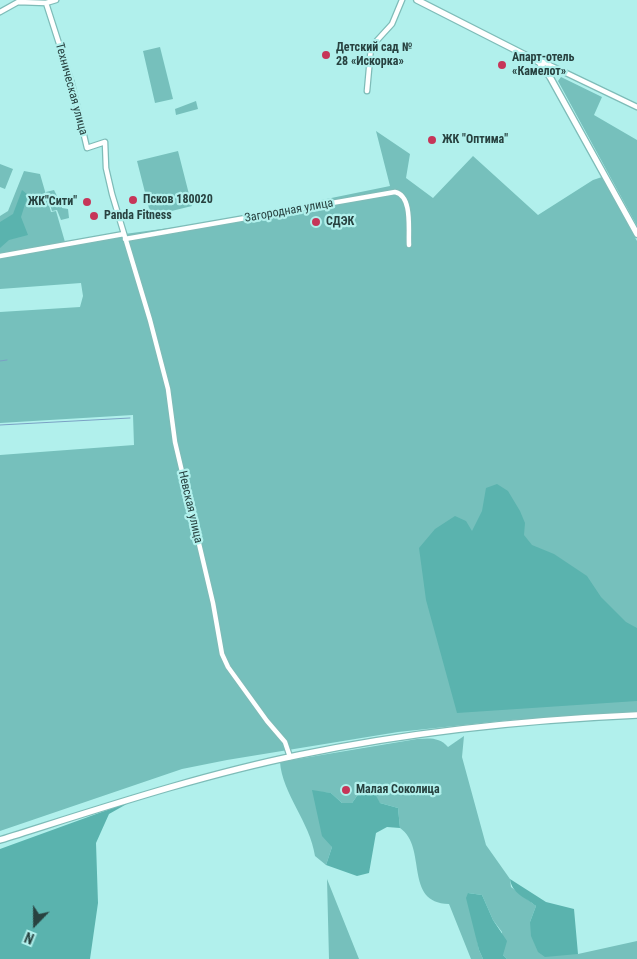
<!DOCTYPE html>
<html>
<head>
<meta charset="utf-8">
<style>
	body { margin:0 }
	#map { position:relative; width:637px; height:959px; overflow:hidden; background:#b1f0ec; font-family:"Roboto Condensed",sans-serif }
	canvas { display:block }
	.north { position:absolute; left:10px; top:899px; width:50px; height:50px; -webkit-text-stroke:4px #b1f0ec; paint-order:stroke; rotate:202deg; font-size:14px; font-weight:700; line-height:20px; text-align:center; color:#284240 }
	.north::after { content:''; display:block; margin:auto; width:18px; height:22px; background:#284240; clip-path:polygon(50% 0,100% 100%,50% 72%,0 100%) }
</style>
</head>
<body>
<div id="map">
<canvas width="637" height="959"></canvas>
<div class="north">N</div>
</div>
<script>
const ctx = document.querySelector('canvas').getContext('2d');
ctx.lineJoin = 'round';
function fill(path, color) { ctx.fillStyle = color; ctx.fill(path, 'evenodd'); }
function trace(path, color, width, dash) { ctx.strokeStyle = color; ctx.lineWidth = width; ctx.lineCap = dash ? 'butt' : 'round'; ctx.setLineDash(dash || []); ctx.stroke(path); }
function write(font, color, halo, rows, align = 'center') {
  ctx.font = font + ' "Roboto Condensed",sans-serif'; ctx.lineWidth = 4.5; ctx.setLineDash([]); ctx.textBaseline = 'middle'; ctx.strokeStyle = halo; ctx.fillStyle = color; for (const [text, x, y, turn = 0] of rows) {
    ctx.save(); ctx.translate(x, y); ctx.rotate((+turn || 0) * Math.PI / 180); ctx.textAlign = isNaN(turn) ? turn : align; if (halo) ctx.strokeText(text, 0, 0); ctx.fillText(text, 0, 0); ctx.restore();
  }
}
fill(new Path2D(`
	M160 47 173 99 155 103 143 51Z
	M561 77 602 97 594 115 637 140V226L558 81Z
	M196 101 198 109 176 115 175 109Z
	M376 131 410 154 406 178 433 198 473 156 538 215 593 180 602 177 637 241V713L511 720 398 732 227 760 182 769 0 831V455L134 445 133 415 0 423V312L80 307 83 296 81 283 0 289V216L8 211 24 171 40 174 51 212 56 211 65 242 214 222 390 186Z
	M178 151 192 206 151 216 137 161Z
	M0 164 13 169 5 189 0 187Z
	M54 190 57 196 61 197 62 208 68 209 69 218 61 220 57 210 52 211 46 192Z
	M464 736 462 757 486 845 510 879 511 887 536 906 530 922 578 954 637 941V959H507L503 955 502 932 493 920 482 895 468 893 479 950 483 959H471L449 904C403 903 428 847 400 828L398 808 380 803 359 793 352 803H342L331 793 317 792 332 847 326 865 315 856C310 822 282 793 280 762L417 739C429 738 440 737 448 747Z
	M327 879 359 959H329Z`), '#76c0bc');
fill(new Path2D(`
	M22 190 28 195 21 217 28 235 9 240 0 248V222L13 214Z
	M497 484 508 491 520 511 525 523 524 535 532 545 554 554 587 576 601 597 626 622 637 628V701L457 713 426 600 419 548 435 529 455 516 466 521 472 531 482 511 486 488Z
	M370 785 380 803 398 808 400 828 387 827 376 833 369 873 357 876 326 865 332 847 322 836 312 790 331 793 342 803H352L359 793Z
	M132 801 109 814 96 843 98 903 90 959H0V849Z
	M510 879 546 902 574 909 578 954 545 957 538 952 531 936 530 922 536 906C525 897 512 894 510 879Z
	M468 893 482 895 493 920 507 941 503 955 507 959H483L479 950 466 898Z`), '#5ab3ae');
trace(new Path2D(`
	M0 361 7 360
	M0 425 130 418`), '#7aa1c4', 1);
const minor = new Path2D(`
	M46 3 72 84 87 148 105 142 106 168 112 194 150 320 168 389 175 442 213 603 222 654 228 667 267 721 285 742 290 757
	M0 12 18 2 46 3 56 0
	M539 60 637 107
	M367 91 371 47 392 24 402 0
	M125 239 395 192C413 196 408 230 409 245
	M0 256 124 234`);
const tertiary = new Path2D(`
	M417 0 539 62 550 77 637 234
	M0 840C99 809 197 776 299 755 410 732 523 720 637 715`);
trace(minor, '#7ebcb8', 7);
trace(tertiary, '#7ebcb8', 8);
trace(minor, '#fff', 4.5);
trace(tertiary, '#fff', 5.5);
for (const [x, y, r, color] of [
	[326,55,5,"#c63659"],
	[502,65,5,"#c63659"],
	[432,140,5,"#c63659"],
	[133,200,5,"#c63659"],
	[87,202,5,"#c63659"],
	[94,216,5,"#c63659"],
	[316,222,5,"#c63659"],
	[346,790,5,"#c63659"]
]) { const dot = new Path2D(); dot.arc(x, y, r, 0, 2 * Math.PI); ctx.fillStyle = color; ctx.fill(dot); trace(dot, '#b1f0ec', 2); }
write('bold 12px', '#284240', '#b1f0ec', [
	["Детский сад №",336,48],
	["28 «Искорка»",336,62],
	["Апарт-отель",512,58],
	["«Камелот»",512,72],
	["ЖК \"Оптима\"",442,140],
	["Псков 180020",143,200],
	["ЖК\"Сити\"",77,202,"right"],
	["Panda Fitness",104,216],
	["СДЭК",326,222],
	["Малая Соколица",356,790]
], 'left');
write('12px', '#284240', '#b1f0ec', [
	["Техническая улица",71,89,75],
	["Загородная улица",289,211,-10],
	["Невская улица",190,507,77]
]);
</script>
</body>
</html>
